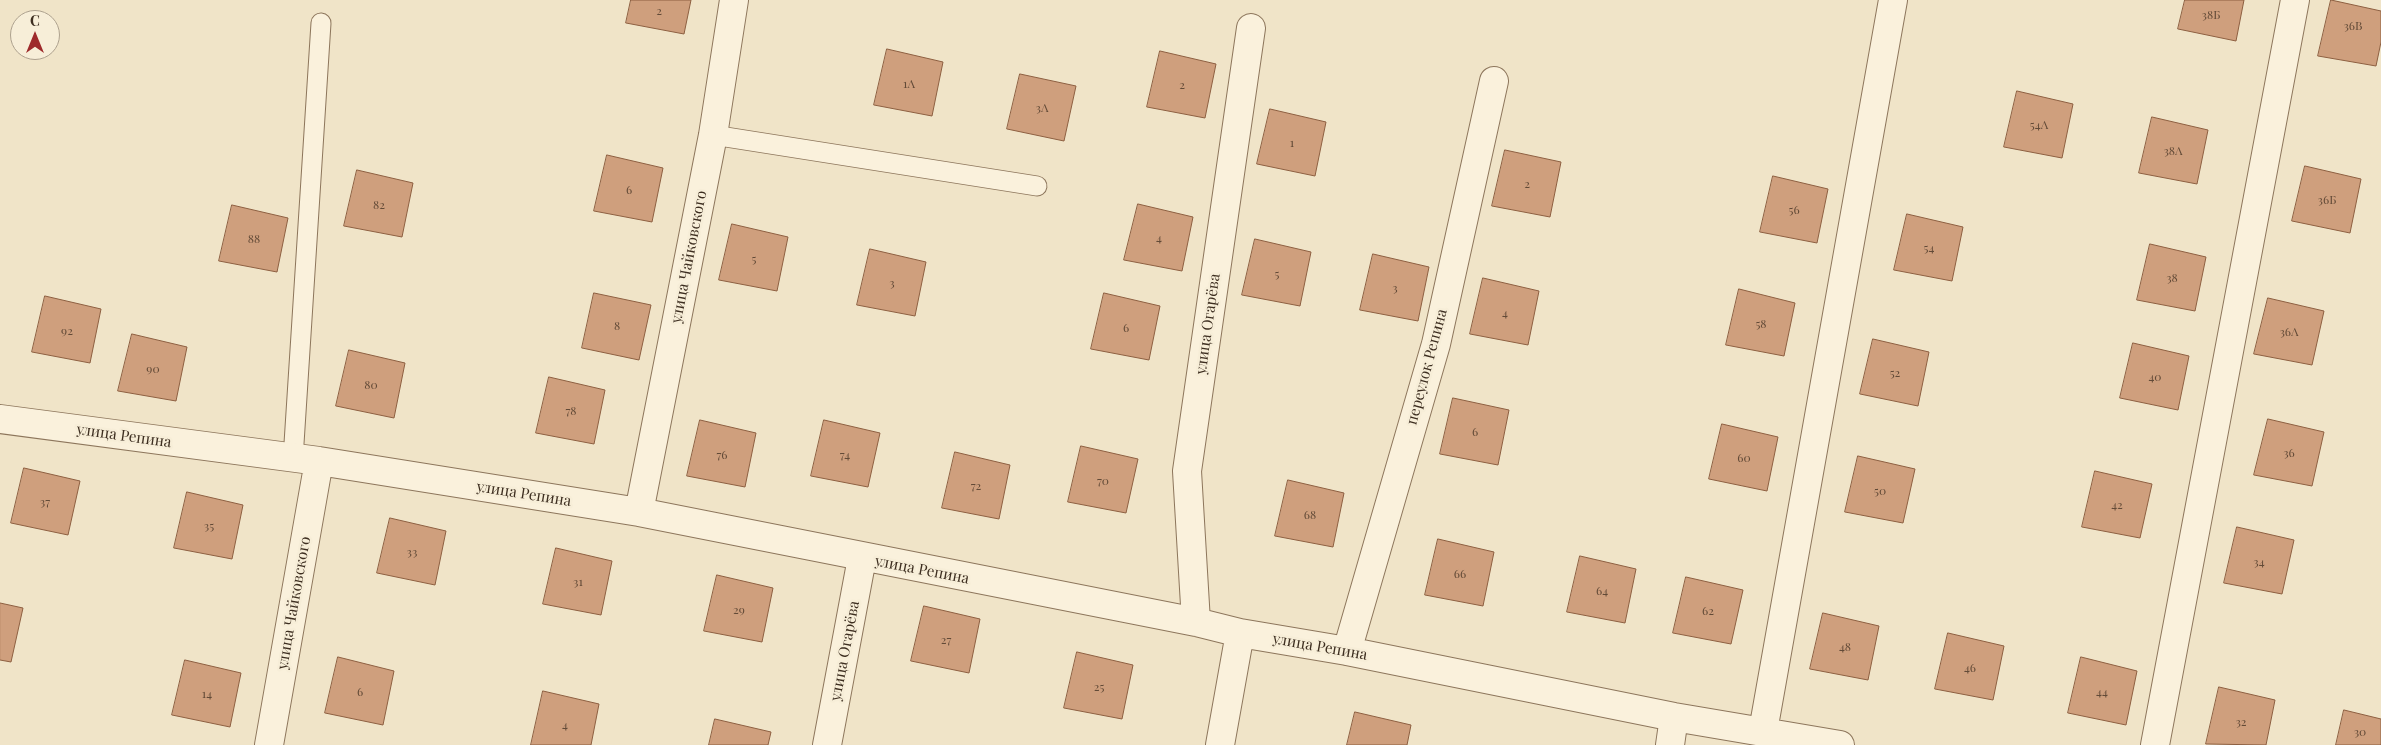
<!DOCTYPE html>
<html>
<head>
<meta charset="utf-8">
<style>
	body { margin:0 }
	#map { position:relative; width:2381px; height:745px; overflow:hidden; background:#f0e4c8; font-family:"Playfair Display",serif }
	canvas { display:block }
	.north { position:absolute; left:10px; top:10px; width:50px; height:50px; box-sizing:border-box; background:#f7eed8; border:1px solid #ada18e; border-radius:50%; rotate:0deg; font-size:14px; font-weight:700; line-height:20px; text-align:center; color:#3d2e20 }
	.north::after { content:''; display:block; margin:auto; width:18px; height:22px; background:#9e2a2b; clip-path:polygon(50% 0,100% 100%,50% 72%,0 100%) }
</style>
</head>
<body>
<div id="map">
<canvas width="2381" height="745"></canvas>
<div class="north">С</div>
</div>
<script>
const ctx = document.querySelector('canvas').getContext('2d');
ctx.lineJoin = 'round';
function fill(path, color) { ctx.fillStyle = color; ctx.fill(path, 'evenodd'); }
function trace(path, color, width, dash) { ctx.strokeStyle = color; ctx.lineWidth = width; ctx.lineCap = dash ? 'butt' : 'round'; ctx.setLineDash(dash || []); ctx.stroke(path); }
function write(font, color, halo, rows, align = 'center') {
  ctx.font = font + ' "Playfair Display",serif'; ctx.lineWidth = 5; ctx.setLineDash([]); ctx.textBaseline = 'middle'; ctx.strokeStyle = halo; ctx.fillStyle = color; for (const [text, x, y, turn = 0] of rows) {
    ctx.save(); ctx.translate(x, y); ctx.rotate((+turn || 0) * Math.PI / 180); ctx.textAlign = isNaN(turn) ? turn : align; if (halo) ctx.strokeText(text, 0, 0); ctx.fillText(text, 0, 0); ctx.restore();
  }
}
const building = new Path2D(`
	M631 0H691L684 34 626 23Z
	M2185 0H2244L2236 41 2178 29Z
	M2331 0 2381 11V42L2376 66 2318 56Z
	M887 49 943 62 932 116 874 105Z
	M1160 51 1216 64 1205 118 1147 107Z
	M1020 74 1076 86 1064 141 1007 129Z
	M2017 91 2073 104 2062 158 2004 147Z
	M1270 109 1326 122 1315 176 1257 164Z
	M2152 117 2208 130 2197 184 2139 173Z
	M1505 150 1561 162 1550 217 1492 206Z
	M607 155 663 168 652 222 594 211Z
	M2305 166 2361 179 2350 233 2292 221Z
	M357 170 413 183 402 237 344 226Z
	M1773 176 1828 189 1817 243 1760 232Z
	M1138 204 1193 217 1182 271 1124 260Z
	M232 205 288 218 277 272 219 261Z
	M1907 214 1963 227 1952 281 1894 270Z
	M732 224 788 237 777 291 719 280Z
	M1255 239 1311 252 1300 306 1242 295Z
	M2150 244 2206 257 2195 311 2137 300Z
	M870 249 926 262 915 316 857 305Z
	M1373 254 1429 267 1418 321 1360 310Z
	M1483 278 1539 291 1528 345 1470 334Z
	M1739 289 1795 303 1784 356 1726 345Z
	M594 293 651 305 639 360 582 348Z
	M1104 293 1160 306 1149 360 1091 349Z
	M45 296 101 309 90 363 32 352Z
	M2268 298 2324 311 2312 365 2254 354Z
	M132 334 187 347 176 401 118 391Z
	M1873 339 1929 352 1918 406 1860 394Z
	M2133 343 2189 356 2178 410 2120 398Z
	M349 350 405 363 394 418 336 406Z
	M549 377 605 390 594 444 536 433Z
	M1453 398 1509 410 1498 465 1440 454Z
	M2268 419 2324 432 2312 486 2254 475Z
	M700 420 756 433 745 487 687 476Z
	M824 420 880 433 868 487 811 476Z
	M1722 424 1778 437 1767 491 1709 479Z
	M1081 446 1138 459 1126 513 1068 502Z
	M955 452 1010 465 999 519 942 508Z
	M1858 456 1915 469 1903 523 1845 512Z
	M24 468 80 481 68 535 11 523Z
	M2095 471 2152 484 2140 538 2082 527Z
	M1288 480 1344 493 1333 547 1275 536Z
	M187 492 243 505 232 559 174 548Z
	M390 518 446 531 435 585 377 573Z
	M2237 527 2294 540 2282 594 2224 583Z
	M1438 539 1494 552 1483 606 1425 595Z
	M556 548 612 561 601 615 543 604Z
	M1580 556 1636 569 1625 623 1567 612Z
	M717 575 773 588 762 642 704 631Z
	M1686 577 1743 590 1731 644 1673 633Z
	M0 603 23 608 11 662 0 660Z
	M924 606 980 619 969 673 911 661Z
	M1823 613 1879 626 1868 680 1810 669Z
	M1948 633 2004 646 1993 700 1935 689Z
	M1077 652 1133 665 1122 719 1064 708Z
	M338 657 394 671 383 725 325 713Z
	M2081 657 2137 671 2126 725 2068 713Z
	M185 660 241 673 230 727 172 715Z
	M2219 687 2275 700 2266 745 2206 744Z
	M543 691 599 704 591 745H531Z
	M2344 710 2381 719V745H2336Z
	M1355 712 1411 725 1407 745H1347Z
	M715 719 771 732 768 745H709Z`);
fill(building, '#cf9f7d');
trace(building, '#8d5f41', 1);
const lane = new Path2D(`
	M713 135 1037 186
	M293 459 321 23`);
const street = new Path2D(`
	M0 419 319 461 639 512 1196 622 1240 633 1347 651 1674 717 1840 745
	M639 512 713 135 734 0
	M1196 622 1187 471 1251 28
	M1347 651 1436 344 1494 81
	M1763 731 1893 0
	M269 745 319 461
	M827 745 862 558
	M1220 745 1240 633
	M1670 745 1674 717
	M2155 745 2295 0`);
trace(lane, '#8d765c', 21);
trace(street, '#8d765c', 30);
trace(lane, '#faf1dc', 19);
trace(street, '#faf1dc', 28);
write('12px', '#624a37', null, [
	["2",659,11],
	["38Б",2211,15],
	["36В",2353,26],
	["1А",909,84],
	["2",1182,85],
	["3А",1042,108],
	["54А",2039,125],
	["1",1292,143],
	["38А",2173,151],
	["2",1527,184],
	["6",629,190],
	["36Б",2327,200],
	["82",379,205],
	["56",1794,210],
	["4",1159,238],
	["88",254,239],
	["54",1929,248],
	["5",754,259],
	["5",1277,274],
	["38",2172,278],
	["3",892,283],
	["3",1395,288],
	["4",1505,313],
	["58",1761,324],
	["8",617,326],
	["6",1126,328],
	["92",67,331],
	["36А",2289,332],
	["90",153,369],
	["52",1895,373],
	["40",2155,377],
	["80",371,385],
	["78",571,411],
	["6",1475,432],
	["36",2289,453],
	["76",722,455],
	["74",845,455],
	["60",1744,458],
	["70",1103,481],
	["72",976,486],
	["50",1880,491],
	["37",45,502],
	["42",2117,505],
	["68",1310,515],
	["35",209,526],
	["33",412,552],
	["34",2259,562],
	["66",1460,574],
	["31",578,582],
	["64",1602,591],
	["29",739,610],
	["62",1708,611],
	["27",946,640],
	["48",1845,647],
	["46",1970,668],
	["25",1099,687],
	["6",360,692],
	["44",2102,692],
	["14",207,694],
	["32",2241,722],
	["4",565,725],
	["30",2360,732]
]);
write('15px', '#3d2e20', '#f7eed8', [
	["улица Чайковского",689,257,-79],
	["улица Огарёва",1208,324,-82],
	["переулок Репина",1427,367,-75],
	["улица Репина",124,436,8],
	["улица Репина",524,494,9],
	["улица Репина",922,570,11],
	["улица Чайковского",294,603,-80],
	["улица Репина",1320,647,10],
	["улица Огарёва",845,651,-79]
]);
</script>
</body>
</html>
